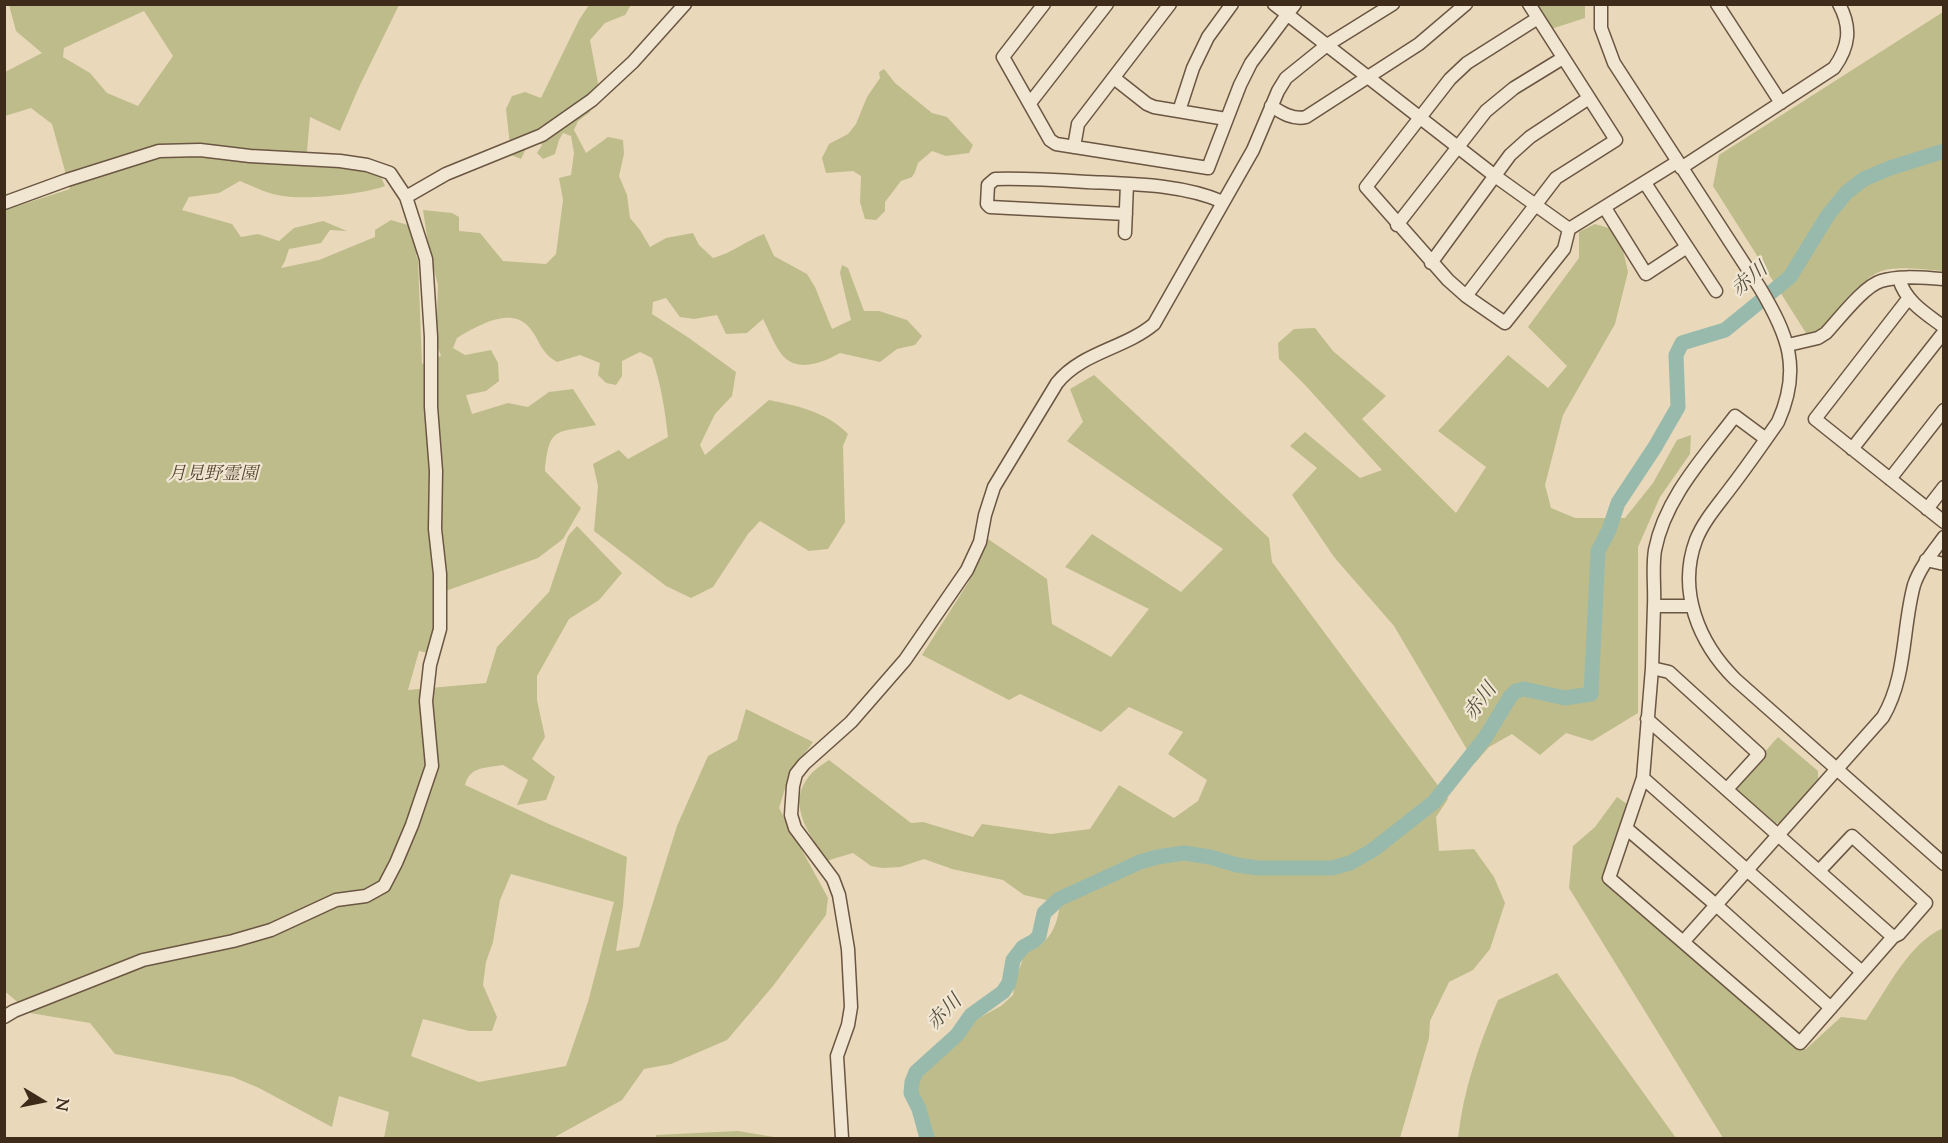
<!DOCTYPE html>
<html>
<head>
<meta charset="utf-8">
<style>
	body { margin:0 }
	#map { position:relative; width:1948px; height:1143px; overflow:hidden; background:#e9d8ba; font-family:"Sorts Mill Goudy",serif }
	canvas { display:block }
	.frame { position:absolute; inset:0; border:6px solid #3f2b1a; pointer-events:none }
	.north { position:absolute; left:12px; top:1071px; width:60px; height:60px; -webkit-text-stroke:4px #f1e6d2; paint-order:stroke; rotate:100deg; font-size:16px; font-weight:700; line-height:24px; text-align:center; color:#3f2b1a }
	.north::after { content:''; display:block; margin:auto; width:21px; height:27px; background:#3f2b1a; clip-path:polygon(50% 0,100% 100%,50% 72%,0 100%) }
</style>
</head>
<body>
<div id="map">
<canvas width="1948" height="1143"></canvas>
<div class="frame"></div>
<div class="north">N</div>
</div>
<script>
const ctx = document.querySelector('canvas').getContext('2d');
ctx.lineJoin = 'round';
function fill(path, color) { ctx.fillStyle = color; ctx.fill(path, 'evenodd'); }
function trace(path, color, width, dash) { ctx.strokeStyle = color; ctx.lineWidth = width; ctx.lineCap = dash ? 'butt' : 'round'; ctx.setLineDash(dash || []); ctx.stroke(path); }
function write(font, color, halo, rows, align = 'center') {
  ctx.font = font + ' "Sorts Mill Goudy","Noto Serif JP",serif'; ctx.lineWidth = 4.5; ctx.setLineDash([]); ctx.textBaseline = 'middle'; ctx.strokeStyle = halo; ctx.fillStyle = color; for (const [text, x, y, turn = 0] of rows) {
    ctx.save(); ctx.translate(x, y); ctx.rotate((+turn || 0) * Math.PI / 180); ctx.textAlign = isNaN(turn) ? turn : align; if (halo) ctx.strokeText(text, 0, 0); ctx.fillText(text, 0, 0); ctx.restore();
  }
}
fill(new Path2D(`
	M9 5H399L359 87 340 131 310 117 306 163 369 168 380 175 385 186C365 194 305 200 283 196 268 194 254 187 240 181L219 193 189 197 182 210 232 224 241 237 258 234 279 241 294 228 323 221 347 231 330 230 321 243 289 249 285 261 281 268 319 260 375 237V230L391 220 411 226 420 252 416 255 418 260 422 364 441 356 436 342 438 285 429 250 423 210 452 213 459 217V231L480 233 503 261 546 264 556 254 563 200 559 178 571 175 574 153 571 136 563 133 559 140 555 154 543 159 537 153 542 145 533 134 521 159 511 155 506 109 512 96 525 92 541 98 579 20 589 5H631L625 15 605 23 590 40 598 83 590 112 578 121 574 130 586 153 608 137 623 140 624 154 619 176 627 195 630 218 640 230 650 247 666 238 693 233 699 245 713 258C732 253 746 241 764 234L774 256 807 274 815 287 832 329 851 320 840 273 842 265 848 268 864 311H879L907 320 922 336 915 345 897 349 880 362 840 353C824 362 799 373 783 356 775 347 769 330 763 319L747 333 726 334 717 315 694 319 680 317 666 298 653 302 652 314 689 338 736 372 732 396 715 414 700 445 705 455 769 400C798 406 827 412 848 434L843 446 845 522 828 549 809 551 760 521 748 534 713 587 691 598 666 586 594 531 598 486 593 464 619 450 628 459 668 437C665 410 661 384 652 358L640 352 622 361V376L616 385 606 383 598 375 600 363 580 355 557 362C539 352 540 338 527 325 509 307 475 327 457 338L453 348 465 355 491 350 498 363 499 381 486 391 466 395 472 414 508 403 528 407 549 392 573 389 596 425C557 433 549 425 545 471L581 508 563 539 538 558 440 593 429 653 419 651 408 690 486 683 497 647 549 592 568 536 577 526 622 573 599 600 569 619 537 676V700L545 737 532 759 555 777 546 800 517 805 528 780 503 765C486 768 470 766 465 785L549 824 627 857 623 906 616 951 639 947 677 826 708 756 737 740 746 709 813 742 789 776 779 808 828 898 826 915 773 986 727 1040 671 1064 644 1069 622 1100 553 1138H384L389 1112 339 1096 332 1127 259 1088 233 1077 115 1054 90 1023 30 1013 7 993 5 994V210L70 189 52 124 31 108 5 116V72L42 53 16 31ZM144 11 173 56 138 106 107 93 90 73 63 57 64 48ZM511 874 614 902 588 1002 566 1066 479 1082 411 1056 423 1019 469 1031H492L497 1017 483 985 486 962 493 942 500 900Z
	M1535 5H1585V18L1551 29Z
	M1943 12V271C1926 270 1895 265 1879 272 1854 281 1831 335 1806 333L1713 186 1719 155Z
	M884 69 895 83 932 113 947 117 973 145 969 153 946 156 932 151 918 163 915 172 912 177 901 181 885 202V211L876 220 865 219 860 202 861 176 853 171 826 173 822 158 829 144 848 134 856 124 867 97 880 78 879 72Z
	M1595 224 1612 229 1622 246 1628 272 1615 324 1563 415 1545 485 1551 508 1575 518H1625L1653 483 1677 440 1691 435 1690 454 1660 497 1638 547V713L1592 741 1566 733 1540 755 1512 734 1489 747 1475 763 1394 626 1334 557 1292 495 1317 468 1290 446 1305 432 1360 478 1382 470 1306 386 1279 359 1278 343 1294 329 1315 328 1333 351 1386 396 1362 419 1456 513 1486 467 1438 431 1508 355 1548 388 1567 366 1528 327 1579 258V232Z
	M1094 375 1269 538 1272 562 1448 799 1436 817 1439 851 1474 849 1494 877 1505 903 1490 949 1473 970 1449 982 1430 1021 1429 1038 1400 1138H930L928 1129 915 1094V1086L918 1077 934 1065 968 1024 1001 1006 1013 995 1015 981 1025 953C1050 942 1057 929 1060 903L1024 895 1003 880 952 869 924 859 900 867 882 868 871 866 853 853 826 861C810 834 785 804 810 775 815 769 823 764 829 760L911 823 923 822 973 837 982 824 1051 834 1090 829 1119 785 1174 818 1198 801 1207 780 1168 754 1183 732 1129 707 1101 732 1020 694 1009 700 922 655 968 583 988 539 1047 579 1052 624 1111 657 1149 609 1065 567 1092 534 1181 592 1223 549 1067 441 1083 422 1070 389Z
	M1778 737 1818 771V784L1780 823 1773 824 1737 791 1736 784Z
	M1617 797 1627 804 1604 875 1607 886 1798 1049H1806L1841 1017 1866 1020C1887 989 1909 943 1943 928V1138H1723L1569 888 1573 846 1595 827Z
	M1557 973 1676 1138H1458C1463 1091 1479 1044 1498 1000Z
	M738 1131 780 1138H656V1135Z`), '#bebc8b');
trace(new Path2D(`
	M927 1138 919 1109 911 1093 912 1082 916 1072 957 1035 971 1015 1003 992 1009 983 1013 960 1023 947 1034 941 1039 936 1044 913 1059 899 1140 862 1157 857 1184 853 1210 857 1237 865 1258 868H1332L1350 863 1373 850 1434 802 1485 738 1510 697 1516 691 1524 689 1565 698 1591 694 1598 551 1609 530 1618 503 1655 447 1678 407 1676 355 1682 343 1725 330 1790 277 1828 215 1847 192 1864 179 1890 168 1944 151`), '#98baac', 15);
const minor = new Path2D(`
	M1044 4 1003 57 1050 140 1056 144 1208 168 1240 85 1251 63 1295 4
	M1274 4 1495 176 1569 229
	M1601 4V28L1614 63 1760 288C1788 335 1802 369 1778 422 1762 445 1746 468 1729 490 1717 506 1703 522 1696 540 1677 591 1699 643 1735 679L1944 864
	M1717 4 1781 103
	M1538 18 1467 63 1450 79 1366 187 1448 280 1466 296 1505 323 1564 249 1569 229 1677 162
	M1114 78 1147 104 1154 107 1226 119
	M1030 103 1107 4
	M1271 106C1282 113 1293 120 1306 117L1419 44 1466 4
	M1179 111 1193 68 1208 37 1232 4
	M1074 147 1078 124 1170 4
	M1681 168 1834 68C1849 47 1852 28 1839 4
	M1645 183 1716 291
	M406 197 446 174 542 135 592 100 633 62 685 4
	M4 203 67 180 159 151 200 150 250 156 340 161 367 165 390 173 406 197 426 259 431 337V407L436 471 435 529 440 574V629L430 665 426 701 432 766 412 825 396 863 384 886 366 896 336 900 271 930 233 941 143 960 14 1011 4 1017
	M1605 208 1646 274 1687 247
	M1126 214 990 207 987 204 988 185 995 179C1025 178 1056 180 1087 182 1131 184 1182 184 1223 202
	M1397 225 1486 111 1514 88 1563 58
	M1125 233 1127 184
	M1431 263 1510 155 1530 137 1589 98
	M1899 279C1906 302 1925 313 1944 327
	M1466 296 1556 178 1616 140 1529 4
	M1908 299 1815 419 1944 522
	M1788 345 1818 338 1826 333C1839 319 1864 286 1881 281 1900 275 1924 278 1944 279
	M1852 449 1944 332
	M1890 479 1944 410
	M1927 509 1944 487
	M1926 560 1944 564
	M1654 606C1655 588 1652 568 1655 550 1665 498 1704 457 1735 416L1766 439
	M1652 668 1669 672 1759 754 1727 789
	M1647 719 1893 937 1800 1043 1609 878 1643 778 1652 668 1654 606H1692
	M1643 778 1862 972
	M1626 828 1716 905 1831 1008
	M1820 870 1852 836 1926 903 1899 934 1893 937
	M1684 941 1883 717C1907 676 1902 629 1914 585 1920 567 1933 552 1944 537
	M842 1138 837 1056 848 1025 851 1007 848 949 839 895 833 879 795 828 791 815 793 786 796 774 804 764 851 722 905 660 967 570 980 542 985 515 994 487 1057 383C1082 352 1124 349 1154 324L1253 150 1278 91 1286 78 1327 45 1393 4`);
trace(minor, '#6a5642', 15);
trace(minor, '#f1e6d2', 12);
write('italic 18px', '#584831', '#f1e6d2', [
	["月見野霊園",213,476]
]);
write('italic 20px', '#554f3e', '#f1e6d2', [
	["赤川",1751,281,-39],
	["赤川",1482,703,-53],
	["赤川",946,1014,-46]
]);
</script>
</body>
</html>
